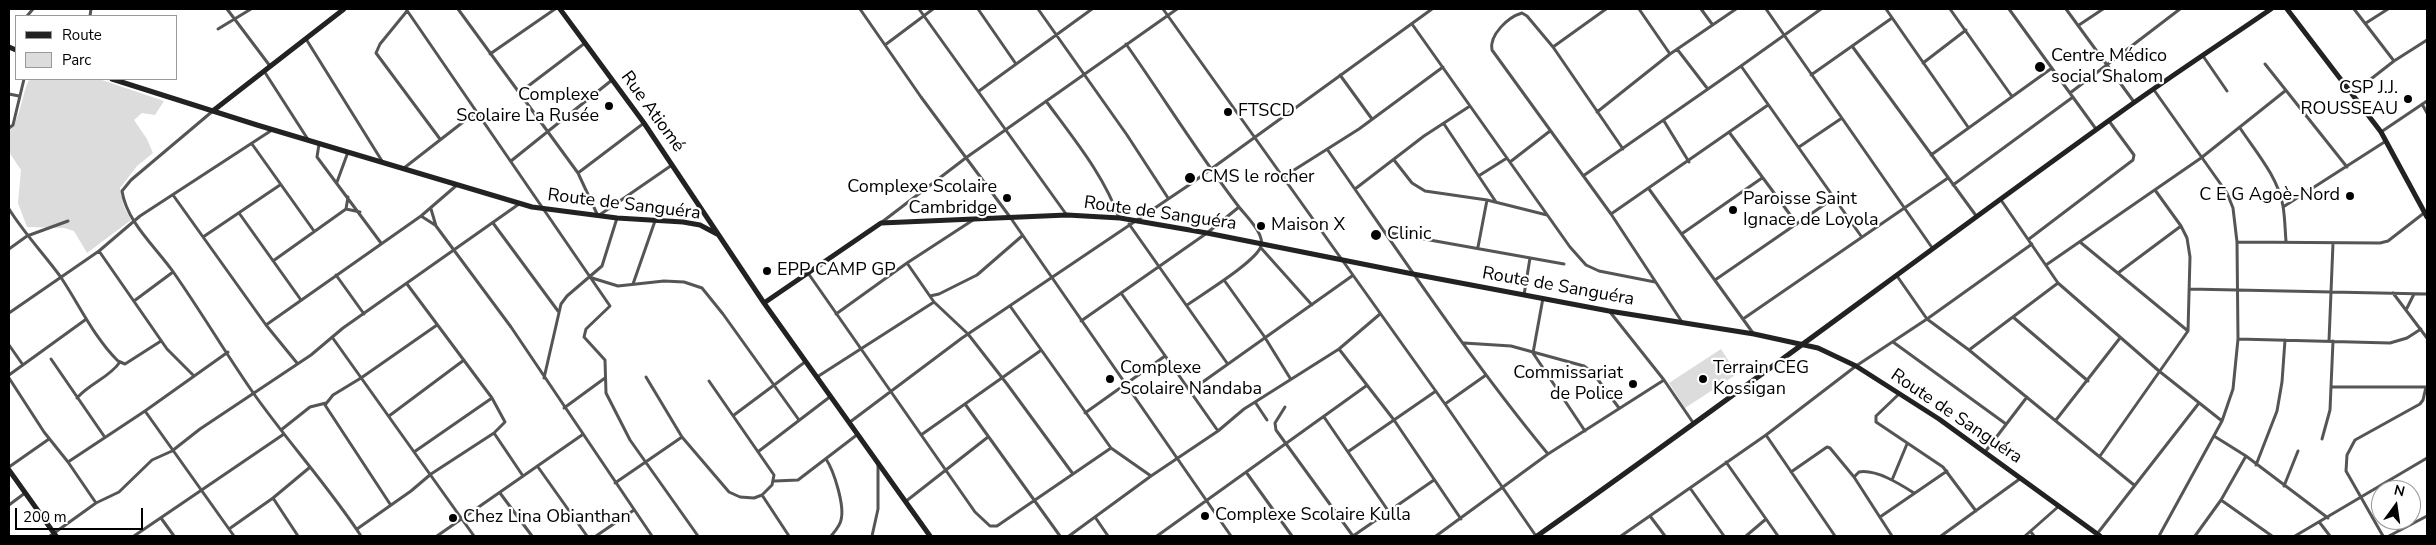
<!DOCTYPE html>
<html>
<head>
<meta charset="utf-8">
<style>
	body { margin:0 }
	#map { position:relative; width:2436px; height:545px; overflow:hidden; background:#fff; font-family:"Nunito Sans",sans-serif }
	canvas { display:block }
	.frame { position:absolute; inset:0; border:10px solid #000; pointer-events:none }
	.legend { position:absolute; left:15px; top:15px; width:162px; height:65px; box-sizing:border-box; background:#fff; border:1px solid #999; margin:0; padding:6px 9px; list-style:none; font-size:15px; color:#000 }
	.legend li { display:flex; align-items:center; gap:10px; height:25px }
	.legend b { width:25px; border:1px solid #999 }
	.north { position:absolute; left:2371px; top:480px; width:50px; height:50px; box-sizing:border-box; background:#fff; border:1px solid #999; border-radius:50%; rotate:14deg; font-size:14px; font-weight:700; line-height:20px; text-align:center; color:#000 }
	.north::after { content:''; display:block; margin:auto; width:18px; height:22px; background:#000; clip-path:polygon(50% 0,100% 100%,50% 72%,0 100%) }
	.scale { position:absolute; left:15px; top:508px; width:128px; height:22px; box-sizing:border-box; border:2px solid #000; border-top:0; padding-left:6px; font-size:15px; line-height:18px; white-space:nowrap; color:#000; -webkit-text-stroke:4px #fff; paint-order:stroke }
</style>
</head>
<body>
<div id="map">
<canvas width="2436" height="545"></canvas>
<div class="frame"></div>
<ul class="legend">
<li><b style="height:6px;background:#222"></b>Route</li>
<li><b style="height:14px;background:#dcdcdc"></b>Parc</li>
</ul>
<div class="north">N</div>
<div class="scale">200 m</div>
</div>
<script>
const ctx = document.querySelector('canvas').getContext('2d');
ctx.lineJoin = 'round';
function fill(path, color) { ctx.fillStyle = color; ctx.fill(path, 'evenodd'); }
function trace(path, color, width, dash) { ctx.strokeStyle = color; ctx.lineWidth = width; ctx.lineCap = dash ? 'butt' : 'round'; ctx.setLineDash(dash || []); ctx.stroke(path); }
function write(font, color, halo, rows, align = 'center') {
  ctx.font = font + ' "Nunito Sans",sans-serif'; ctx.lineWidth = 4.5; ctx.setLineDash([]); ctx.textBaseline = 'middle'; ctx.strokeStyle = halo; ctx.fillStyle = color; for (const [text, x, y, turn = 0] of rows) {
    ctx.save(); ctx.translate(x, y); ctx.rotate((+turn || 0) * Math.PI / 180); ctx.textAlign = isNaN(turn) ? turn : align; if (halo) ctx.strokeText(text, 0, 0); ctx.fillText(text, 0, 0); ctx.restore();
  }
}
fill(new Path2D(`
	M36 79H99L164 101 155 115 142 113 134 120 147 139 153 153 137 166 120 188 124 207 131 220 87 253 74 231 64 228 27 227 18 203 21 170 9 152V131C21 119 21 96 29 80Z
	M1721 349 1737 374 1685 408 1669 383Z`), '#dcdcdc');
trace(new Path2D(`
	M227 9 270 66
	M406 9 610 306 586 329 584 337 605 360 606 393 630 440 698 536
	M458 9 578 173 598 216 672 165
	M860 9 921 97 1010 217 1231 536
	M919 9 1066 214
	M978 9 1016 64
	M1038 9 1127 135 1168 198
	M1163 9 1445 404 1536 536
	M1639 9 1670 54
	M1701 9 1712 24
	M1766 9 1933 249
	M1821 9 1741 66 1861 236
	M1886 9 1968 127
	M1950 9 2011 95
	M2009 9 2096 129
	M2066 9 2134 102
	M2354 9 2394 61
	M407 11 380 44 376 53 440 139
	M27 16 33 9
	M90 16 91 9
	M2366 23 2388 9
	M1412 24 1570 247 1586 265 1599 271 1655 282
	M2079 25 2103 9
	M218 29 251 9
	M306 39 382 161
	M1126 44C1164 98 1199 155 1239 207 1246 216 1265 234 1261 246 1257 261 1201 295 1187 305
	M885 45 933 9
	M1852 46 1977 217
	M1553 47 1606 9
	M1677 49 1707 88
	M490 54 555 9
	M2203 56 2227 91
	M1923 63 1966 30
	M2265 64 2347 167
	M264 71 309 141
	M1340 75 1372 119
	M1811 75 1892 18
	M2154 90 2227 193 2233 208 2237 242 2238 339 2233 389 2222 421 2159 536
	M979 91 1092 9
	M519 93 585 43
	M2070 93 2180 9
	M2353 93 2394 61 2427 40
	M9 94 19 96
	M1046 101C1073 138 1104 175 1119 218
	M2422 104 2427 113
	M214 110 131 180 122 191C127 223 156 247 174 273 202 313 226 354 254 394 288 442 329 487 361 536
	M1597 112 1670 54 1736 9
	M1664 121 1689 162
	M1444 124 1496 202
	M9 128 13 125 24 79
	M2240 128C2256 152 2278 177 2283 206 2285 218 2285 230 2286 241
	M1729 132 1797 224
	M2381 132 2427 101
	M252 144 314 231
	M319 144 317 157 381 243
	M1799 147 1842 118
	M1327 149C1399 252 1468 357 1548 454
	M1623 149 1553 47 1527 16 1522 13C1508 17 1489 35 1492 50L1611 214 1682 322
	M1931 155 2052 68
	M1394 160 1412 183 1425 191 1487 200 1547 215
	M511 161 612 80
	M1510 162 1550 131
	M404 168 476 112
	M578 173 644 123
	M1480 175 1507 158
	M1583 176 1741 66
	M1283 177 1359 129 1443 67
	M337 182 348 152
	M1953 185 2073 97
	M1355 189 1424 136 1470 106
	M1649 189 1753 333
	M173 195 266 325 297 363
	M2001 200 2058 283 2159 371 2222 421
	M2283 207 2386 141
	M9 209C24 233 43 253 60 276 79 304 93 336 118 361L125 364 161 341
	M346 209 360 212
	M431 209 436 226 511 327 652 536
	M239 213 301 300
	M1611 214 1768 105
	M421 216 435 225
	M882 222 967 157 1177 9
	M493 223 558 311
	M1129 224 1227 363
	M1385 232 1564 264
	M1683 233 1762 178
	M203 237 280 185
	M2029 239 2133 160 2134 155 2109 121
	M2080 242 2188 331
	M2237 242 2380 243 2388 241 2424 213
	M1478 247 1487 200
	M1261 248 1312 305
	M9 249 27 236 68 221
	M99 251 167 349 194 376
	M273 261 346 209 348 197
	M907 263 934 302 968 334 1007 384 1073 474
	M2046 265 2201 158 2285 91
	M808 273 975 512 990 526H997L1111 448
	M2118 273 2181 226
	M336 275 364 314
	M1897 276 1927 319 1969 350 2134 485
	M592 278 618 286 664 281 684 282 702 288 723 314 799 420
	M1224 280 1264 336 1290 378
	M1715 280 1834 198
	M633 284 655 221
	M2189 289 2427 294
	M1121 293 1218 431
	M2393 293 2427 338
	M1524 295 1530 258
	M930 296 939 294 977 275 1022 236
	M1543 298 1533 353 1585 431
	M134 301 173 272
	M1010 306 1111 448 1151 476
	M2407 308 2414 294
	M1610 312 1664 380 1694 424
	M9 313 99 251 140 216 272 130
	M836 314 907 263 973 220
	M2013 317 2088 381
	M1743 319 1948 178
	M1081 321 1207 233 1239 207
	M266 325 421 216 457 185
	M332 337 474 536
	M2238 339 2390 343 2407 338 2421 329
	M2329 341 2333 243
	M1893 342 2006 424
	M1464 343 1511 346 1584 366 1593 373 1619 408
	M9 345 23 365
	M1339 349 1394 420 1461 519
	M1969 350 2058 283
	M51 359 104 436
	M9 375 85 320
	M646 377 682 437 729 492 740 497 754 498 762 495 772 485 774 475 709 381
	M817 377 934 302
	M9 378 44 432 68 462 96 503
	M544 378 561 304 567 296 602 266 617 218
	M2332 387H2426
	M1190 391 1352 276
	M1899 394 1876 416V422L1943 467 1976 511
	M77 398C90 383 109 378 120 362
	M1255 402 1267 420
	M965 404 1060 536
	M1445 404 1486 375
	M1285 407 1275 423 1276 430 1353 536
	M564 408 605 378
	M145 411 234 536
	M1085 413 1165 356
	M734 415 805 362
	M389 416 464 360
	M1324 417 1389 512
	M2056 420 2120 338
	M850 422 962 338 1189 185 1432 9
	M281 430 310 407 326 403
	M494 433 523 476
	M921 435 1040 351
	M1766 435 1835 536
	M2214 436 2246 456 2328 518
	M2322 439 2330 410 2333 341
	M759 451 831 396
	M1349 451 1436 391
	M414 452 492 398
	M1985 452 2027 397
	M2100 456 2188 331 2190 257 2187 238 2181 226 2155 190
	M826 459C834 471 845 506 841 520 840 526 835 531 831 536
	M68 462 145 411 228 352
	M1726 462 1778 536
	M2256 465 2277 411 2282 382 2285 340
	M9 467 49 439
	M538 467 587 536
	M1246 472 1292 536
	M1791 472 1827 447 1830 448 1854 477 1892 536
	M1854 477 1859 472C1876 469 1900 484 1914 493
	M1892 480 1907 444
	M775 481 798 480 858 434
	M615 483 682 437
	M2284 486 2298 451
	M1690 488 1724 536
	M500 493 532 536
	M762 495 789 536
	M273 498 298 536
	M2221 500 2272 536
	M905 502 988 437
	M390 504 325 405 333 395 361 378 437 325
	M9 505 25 493
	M1650 516 1665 536
	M1095 517 1108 536
	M1880 517 1947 471
	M161 518 174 536
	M2320 523 2330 536
	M229 529 273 498 309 468
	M357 529 411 491 431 474 494 433 505 422 492 398 407 284
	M2031 532 2034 536
	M2097 534 2199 403
	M50 536 96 503 119 492 152 460 172 451 200 429 311 355 343 328 519 204
	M134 536 284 434
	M437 536 582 435
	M596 536 634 510
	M872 536 878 509V465
	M1069 536 1151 476 1218 431 1244 409 1339 349 1380 314
	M1157 536 1366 386
	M1353 536 1434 480
	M1436 536 1548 454 1664 380
	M1621 536 1766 435 1856 366 1927 319 2032 244
	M1746 536 1766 519
	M1941 536 2021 478
	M2025 536 2059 506
	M2195 536 2221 500 2246 456
	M2295 536 2427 458
	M2383 536 2346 471 2347 455 2355 440 2420 404 2423 400 2426 387
	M2389 536 2427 516`), '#555', 3);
trace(new Path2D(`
	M560 9 644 123 764 303 930 536
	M2287 9 2381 132 2427 217
	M9 47 16 50
	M112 79 257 125 532 207 617 218 683 222 700 225 717 234
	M214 110 344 9
	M764 303 881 223 1067 215 1120 218 1207 233 1413 274 1609 311 1754 334 1818 348 1856 366 1939 419 2100 536
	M9 470 56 536
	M1537 536C1733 398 1923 254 2118 114 2168 78 2220 44 2271 9`), '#222', 5);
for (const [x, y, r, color] of [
	[2040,67,6,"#000"],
	[2408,99,5,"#000"],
	[609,106,5,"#000"],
	[1228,112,5,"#000"],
	[1190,178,6,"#000"],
	[2350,196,5,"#000"],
	[1007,198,5,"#000"],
	[1733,210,5,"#000"],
	[1261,226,5,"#000"],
	[1376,235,6,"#000"],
	[767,271,5,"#000"],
	[1110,379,5,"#000"],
	[1703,379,5,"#000"],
	[1633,384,5,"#000"],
	[1205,516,5,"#000"],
	[453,518,5,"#000"]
]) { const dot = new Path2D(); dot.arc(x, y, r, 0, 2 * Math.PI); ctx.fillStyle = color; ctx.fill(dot); trace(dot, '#fff', 2); }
write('18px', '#000', '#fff', [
	["Centre Médico",2051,57],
	["social Shalom",2051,78],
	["CSP J.J.",2398,89,"right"],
	["ROUSSEAU",2398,110,"right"],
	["Complexe",599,96,"right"],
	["Scolaire La Rusée",599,117,"right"],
	["FTSCD",1238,112],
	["CMS le rocher",1201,178],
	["Complexe Scolaire",997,188,"right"],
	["Cambridge",997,209,"right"],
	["C E G Agoè-Nord",2340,196,"right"],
	["Paroisse Saint",1743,200],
	["Ignace de Loyola",1743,221],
	["Maison X",1271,226],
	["Clinic",1387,235],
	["EPP CAMP GP",777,271],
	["Complexe",1120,369],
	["Scolaire Nandaba",1120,390],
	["Terrain CEG",1713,369],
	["Kossigan",1713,390],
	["Commissariat",1623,374,"right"],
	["de Police",1623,395,"right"],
	["Complexe Scolaire Kulla",1215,516],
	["Chez Lina Obianthan",463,518]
], 'left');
write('18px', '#000', '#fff', [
	["Rue Atiomé",652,112,54],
	["Route de Sanguéra",624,205,7],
	["Route de Sanguéra",1160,214,8],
	["Route de Sanguéra",1558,287,10],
	["Route de Sanguéra",1956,417,34]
]);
</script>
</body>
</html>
